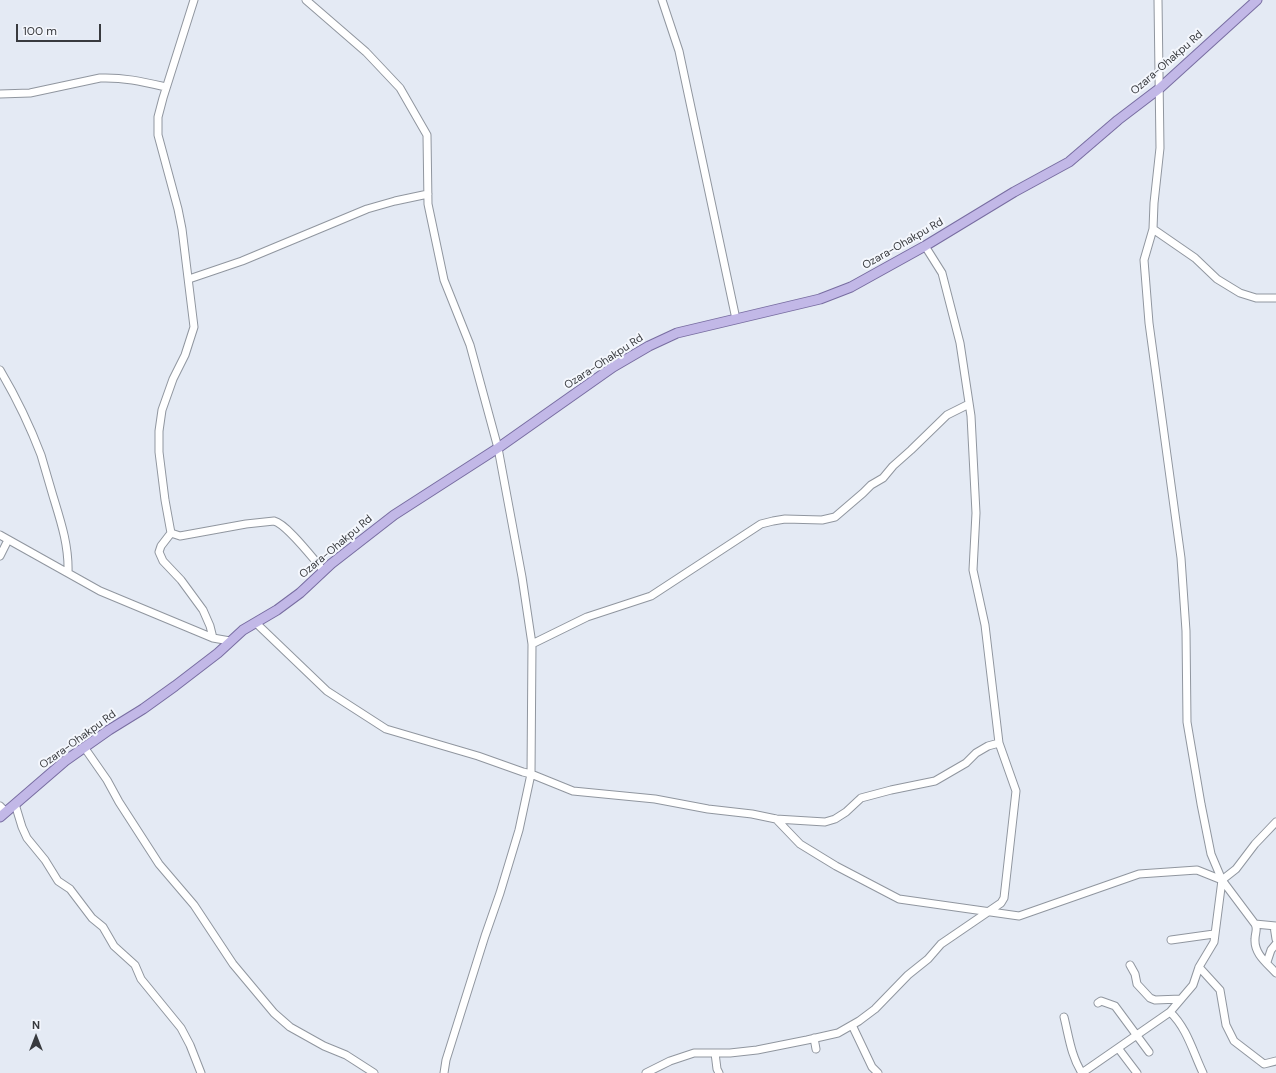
<!DOCTYPE html>
<html>
<head>
<meta charset="utf-8">
<style>
	body { margin:0 }
	#map { position:relative; width:1276px; height:1073px; overflow:hidden; background:#e4eaf4; font-family:"DM Sans",sans-serif }
	canvas { display:block }
	.north { position:absolute; left:16px; top:1017px; width:40px; height:40px; -webkit-text-stroke:3px #f4f7fd; paint-order:stroke; rotate:0deg; font-size:11px; font-weight:700; line-height:16px; text-align:center; color:#383a3e }
	.north::after { content:''; display:block; margin:auto; width:14px; height:18px; background:#383a3e; clip-path:polygon(50% 0,100% 100%,50% 72%,0 100%) }
	.scale { position:absolute; left:16px; top:24px; width:85px; height:18px; box-sizing:border-box; border:2px solid #383a3e; border-top:0; padding-left:5px; font-size:12px; line-height:14px; white-space:nowrap; color:#383a3e; -webkit-text-stroke:3px #f4f7fd; paint-order:stroke }
</style>
</head>
<body>
<div id="map">
<canvas width="1276" height="1073"></canvas>
<div class="north">N</div>
<div class="scale">100 m</div>
</div>
<script>
const ctx = document.querySelector('canvas').getContext('2d');
ctx.lineJoin = 'round';
function trace(path, color, width, dash) { ctx.strokeStyle = color; ctx.lineWidth = width; ctx.lineCap = dash ? 'butt' : 'round'; ctx.setLineDash(dash || []); ctx.stroke(path); }
function write(font, color, halo, rows, align = 'center') {
  ctx.font = font + ' "DM Sans",sans-serif'; ctx.lineWidth = 4; ctx.setLineDash([]); ctx.textBaseline = 'middle'; ctx.strokeStyle = halo; ctx.fillStyle = color; for (const [text, x, y, turn = 0] of rows) {
    ctx.save(); ctx.translate(x, y); ctx.rotate((+turn || 0) * Math.PI / 180); ctx.textAlign = isNaN(turn) ? turn : align; if (halo) ctx.strokeText(text, 0, 0); ctx.fillText(text, 0, 0); ctx.restore();
  }
}
const minor = new Path2D(`
	M194 0 163 98 158 117V135L178 209 182 229 194 327 185 355 173 379 162 410 159 431V452L165 500 171 533 161 546 159 552 163 561 181 580 203 610 210 626 213 638
	M306 0 366 52 400 88 427 135 428 204 444 280 470 345 498 448 522 577 532 644 531 774 519 830 500 893 485 936 446 1060 444 1073
	M662 0 679 51 736 319
	M0 94 30 93 100 78C123 77 144 82 166 87
	M1153 229 1195 258 1217 279 1240 293 1256 298H1276
	M189 279 242 261 367 209 395 201 428 194
	M0 370C16 397 30 426 41 455 45 469 49 482 53 496 61 522 69 546 68 573
	M171 533 180 536 246 524 274 521C287 524 314 560 324 571
	M0 535 100 591 213 638 230 641
	M0 556 8 540
	M256 623 327 691 386 729 478 756 523 772 531 774 573 791 655 799 708 809 752 814 776 819 825 822 835 819 846 812 861 798 891 790 935 781 966 763 976 753 988 746 999 743
	M532 644 587 617 651 596 761 524 773 521 785 519 822 520 835 517 863 493 871 485 883 478 893 466 911 450 947 415 969 404
	M84 747 107 780 119 802 159 864 194 905 233 964 274 1013 290 1027 324 1046 346 1055 374 1073
	M15 804 22 827 27 838 45 860 58 881 70 889 92 918 103 927 114 946 135 965 141 979 181 1028 190 1045 201 1073
	M0 806 6 812
	M776 819 800 844 836 866 899 899 1019 916 1139 874 1197 870 1222 880 1255 924 1276 926
	M1222 880 1236 869 1255 844 1276 822
	M1255 924C1258 929 1255 933 1255 939 1254 954 1267 963 1276 973
	M1274 926 1276 939
	M1171 940 1214 934
	M1267 962 1271 950 1276 944
	M1130 965 1135 974 1137 984 1150 998 1155 1000 1181 999
	M1199 967 1220 990 1226 1025 1234 1041 1264 1064 1276 1061
	M1098 1003 1101 1001 1115 1006 1149 1052
	M1170 1012C1187 1028 1193 1052 1203 1073
	M1064 1017C1069 1037 1071 1056 1082 1073
	M852 1025 872 1067 878 1073
	M814 1038 816 1049
	M1118 1048 1137 1073
	M715 1053 717 1069 719 1073
	M646 1073 670 1061 694 1053H730L757 1050 807 1040 838 1033 859 1021 875 1009 908 975 928 959 941 944 1001 903 1004 898 1016 791 999 743 985 625 973 570 976 513 971 416 960 343 942 273 925 246
	M1082 1073 1170 1012 1193 985 1199 967 1214 942 1222 880 1211 854 1201 804 1187 722 1186 631 1181 558 1149 323 1144 260 1153 229 1154 203 1160 148 1158 0`);
const major = new Path2D(`
	M0 817 65 761 109 730 143 709 175 686 218 653 243 630 277 610 300 593 331 564 394 515 498 448 613 367 649 346 677 333 820 299 851 287 925 246 1014 192 1069 162 1118 120 1160 88 1257 0`);
trace(minor, '#90969f', 9);
trace(major, '#786da1', 11);
trace(minor, '#fff', 7);
trace(major, '#c2b8e7', 9);
write('11px', '#383a3e', '#f4f7fd', [
	["Ozara-Ohakpu Rd",1167,63,-41],
	["Ozara-Ohakpu Rd",903,244,-30],
	["Ozara-Ohakpu Rd",604,362,-33],
	["Ozara-Ohakpu Rd",336,547,-40],
	["Ozara-Ohakpu Rd",78,740,-36]
]);
</script>
</body>
</html>
